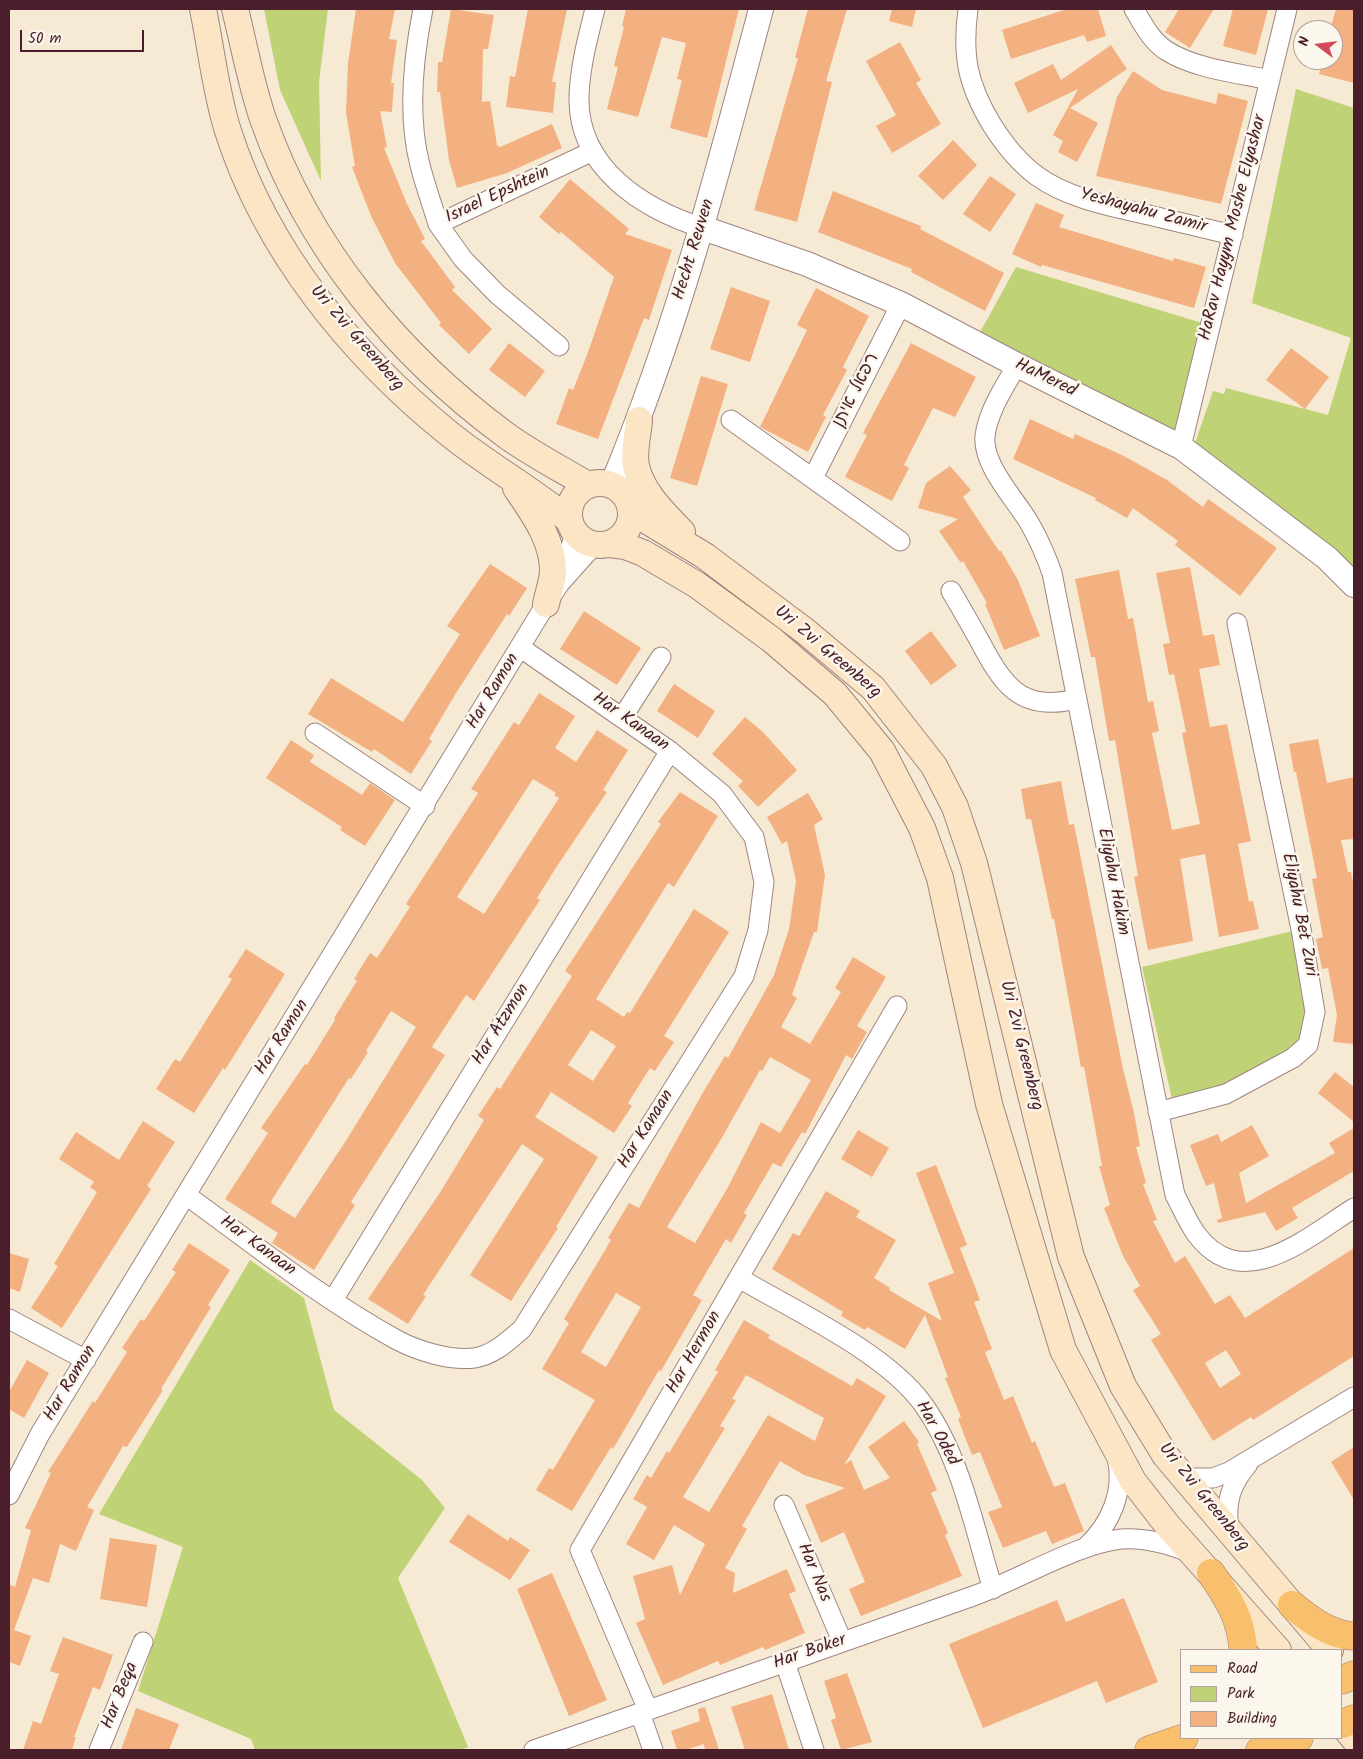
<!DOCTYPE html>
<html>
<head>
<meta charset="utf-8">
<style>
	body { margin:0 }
	#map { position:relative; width:1363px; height:1759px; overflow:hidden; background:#f6ead5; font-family:Kalam,sans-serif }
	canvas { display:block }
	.frame { position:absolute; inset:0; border:10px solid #4a1f2b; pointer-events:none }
	.legend { position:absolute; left:1180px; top:1649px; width:162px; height:90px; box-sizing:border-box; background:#fbf7ec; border:1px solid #b4a19f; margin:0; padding:6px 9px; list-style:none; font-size:15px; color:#4a1f2b }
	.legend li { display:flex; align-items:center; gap:10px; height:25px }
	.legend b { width:25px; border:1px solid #b4a19f }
	.north { position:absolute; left:1293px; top:20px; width:50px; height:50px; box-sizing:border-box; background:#fbf7ec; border:1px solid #b4a19f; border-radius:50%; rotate:285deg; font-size:14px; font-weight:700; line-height:20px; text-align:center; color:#4a1f2b }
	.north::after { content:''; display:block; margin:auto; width:18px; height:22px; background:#d1495b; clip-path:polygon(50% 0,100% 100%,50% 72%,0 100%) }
	.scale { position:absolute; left:20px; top:30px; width:124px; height:22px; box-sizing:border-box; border:2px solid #4a1f2b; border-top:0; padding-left:6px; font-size:15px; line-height:18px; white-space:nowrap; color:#4a1f2b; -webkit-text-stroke:4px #fbf7ec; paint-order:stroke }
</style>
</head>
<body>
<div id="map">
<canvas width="1363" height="1759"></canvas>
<div class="frame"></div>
<ul class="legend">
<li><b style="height:6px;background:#f8bf6c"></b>Road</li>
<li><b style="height:14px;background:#bfd275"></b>Park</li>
<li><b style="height:14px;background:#f3b081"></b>Building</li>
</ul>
<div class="north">N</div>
<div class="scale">50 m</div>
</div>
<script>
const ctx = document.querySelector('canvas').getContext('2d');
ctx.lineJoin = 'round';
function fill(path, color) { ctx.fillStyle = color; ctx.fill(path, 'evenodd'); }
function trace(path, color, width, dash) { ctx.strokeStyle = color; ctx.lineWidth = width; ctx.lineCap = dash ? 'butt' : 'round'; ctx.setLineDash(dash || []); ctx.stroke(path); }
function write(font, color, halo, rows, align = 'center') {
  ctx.font = font + ' Kalam,"Playpen Sans Hebrew",sans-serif'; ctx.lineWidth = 5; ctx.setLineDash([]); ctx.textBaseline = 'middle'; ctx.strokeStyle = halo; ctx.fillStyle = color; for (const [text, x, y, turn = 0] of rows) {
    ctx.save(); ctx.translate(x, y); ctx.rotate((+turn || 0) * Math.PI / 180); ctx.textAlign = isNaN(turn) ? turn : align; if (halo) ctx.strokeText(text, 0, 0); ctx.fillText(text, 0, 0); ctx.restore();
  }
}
fill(new Path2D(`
	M264 9H328L319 82 321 181 280 90Z
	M1296 89 1354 108V577L1195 443 1213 391 1224 394 1226 388 1328 415 1351 338 1252 303Z
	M1016 267 1209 325 1176 436 979 334Z
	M1301 929 1308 1045 1293 1058 1174 1108 1142 967Z
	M250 1260 304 1298 334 1410 422 1480 445 1508 398 1578 468 1747 460 1750H255L251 1739 138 1691 183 1547 99 1514Z`), '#bfd275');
fill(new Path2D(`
	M356 9H395L389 39 397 40 391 83H394L392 112 380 111 387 147 384 148 407 204 425 239 421 241 455 287 452 290 492 329 469 354 439 325 441 323 395 263 371 216 352 167 355 166 346 113 348 63Z
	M451 9 494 15 488 49H483L482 102 490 101 497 145 500 147 552 124 562 148 507 173 457 188 449 160 440 92H437L438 62H442Z
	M528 9H567L552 82H556L553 113 506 107 510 76 515 77Z
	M626 9H739L707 138 670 128 682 80 677 79 686 43 662 37 638 117 607 109 618 67 614 66 624 27 622 26Z
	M808 9H847L826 81 832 82 797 222 754 210 798 58H795Z
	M892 9H916L912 27 889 21Z
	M1067 9H1098L1106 36 1087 42 1084 35 1011 59 1002 30Z
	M1179 9H1214L1190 48 1165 32Z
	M1233 9H1268L1256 55 1223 46Z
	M1336 9H1354V83L1319 74 1323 60H1333V30H1330Z
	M900 42 921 80 916 83 941 124 892 153 876 126 896 115 866 61Z
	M1111 45 1127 69 1070 108 1098 123 1077 162 1058 152 1063 141 1053 135 1078 89 1028 113 1014 83 1053 64 1061 80Z
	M1133 71 1162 90 1216 104 1218 93 1248 101 1221 204 1096 176 1117 97Z
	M953 140 977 165 943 200 918 176Z
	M990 176 1016 194 990 232 963 214Z
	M570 179 629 229 625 234 672 250 649 320 644 318 598 439 556 424 569 388 573 390 587 355 614 277 561 232 559 234 539 217Z
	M833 191 921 226 920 229 1004 273 985 311 911 272 912 269 818 232Z
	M1036 203 1064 215 1059 227 1173 261 1174 258 1206 267 1194 308 1042 265 1041 267 1012 254Z
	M731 287 770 301 750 362 710 349Z
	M816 288 869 316 843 367 847 370 823 415 826 417 808 452 760 427 807 330 797 325Z
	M509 343 545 371 525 397 489 370Z
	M911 343 976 377 955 417 933 408 904 465 909 468 892 501 845 477 867 435 863 433Z
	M1291 348 1329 377 1305 409 1266 380Z
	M701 376 728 384 697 486 670 478Z
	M1030 419 1073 439 1075 434 1122 455 1167 480 1203 507 1208 499 1277 548 1240 596 1175 545 1178 541 1133 508 1127 518 1095 500 1096 498 1013 459Z
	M950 466 971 490 963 497 999 551H1001L1018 580 1040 636 1004 650 985 604 987 603 963 561 961 563 939 531 958 519 918 508 926 483Z
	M490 564 527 588 509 616 507 614 456 693 429 739 432 741 411 774 374 749 372 752 308 714 331 678 403 722 460 634 447 626Z
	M1190 567 1203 636 1214 634 1220 665 1199 669 1210 727 1227 724 1251 841 1238 844 1249 902 1253 901 1259 929 1219 937 1205 854 1180 859 1193 941 1148 950 1134 877 1138 876 1115 740 1109 741 1095 657H1091L1075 579 1119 570 1128 619 1133 618 1148 702 1153 701 1159 731 1152 733 1172 830 1200 824 1182 733 1186 732 1174 674 1169 675 1163 644 1170 643 1156 573Z
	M584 611 641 648 617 685 560 649Z
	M931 631 957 666 931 685 905 651Z
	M674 684 715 711 698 738 657 711Z
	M539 693 575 716 555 748 576 762 597 730 628 750 603 790 607 792 557 866 537 898 540 900 521 929 474 1001 466 995 432 1047 445 1055 351 1202 355 1205 314 1270 272 1243 278 1233 225 1199 268 1133 261 1128 305 1064 307 1065 335 1020 334 1018 357 981 354 979 370 953 377 958 410 907 406 904 478 793 471 789 514 722 519 725ZM533 779 556 793 554 795 559 798 484 914 457 897ZM391 1011 416 1027 347 1139 295 1218 271 1203 273 1198 349 1078 351 1079 368 1052 366 1051Z
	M745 717 763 732 797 770 758 807 738 786 743 781 712 754Z
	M1318 739 1327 783 1354 777V839L1341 840 1348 872H1351L1354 887V1044L1333 1042 1337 1015 1328 968 1322 969 1316 939 1323 937 1312 879 1317 878 1296 772H1294L1289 744Z
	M291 740 314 755 310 762 362 795 370 783 395 800 365 846 340 830 342 827 266 778Z
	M1061 781 1069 825 1074 824 1123 1069 1134 1113 1140 1146 1136 1147 1146 1183 1143 1184 1157 1220 1153 1221 1175 1263 1185 1256 1215 1304 1230 1295 1245 1318 1354 1248V1356L1253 1420 1251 1417 1213 1441 1151 1340 1161 1334 1133 1290 1140 1286 1123 1256 1104 1208 1110 1205 1099 1166H1102L1084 1067H1081L1054 919H1052L1031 819H1026L1021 789ZM1226 1350 1241 1374 1220 1388 1205 1363Z
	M680 792 718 816 674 887 668 883 596 999 624 1017 627 1012 630 1013 694 909 729 932 664 1036 674 1042 655 1071 650 1068 628 1103 632 1106 614 1133 551 1092 538 1113 535 1117 598 1157 556 1227 558 1228 511 1301 470 1275 544 1159 522 1144 423 1295 426 1296 408 1324 368 1299 441 1191 484 1120 478 1116 497 1087 500 1089 572 976 565 971 661 824 658 822ZM591 1030 616 1046 593 1081 568 1065Z
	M808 793 823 819 814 825 825 875 817 932H814L792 995 797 998 781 1027 810 1044 841 992 835 988 853 957 886 977 857 1026 867 1032 852 1059 846 1055 805 1134 802 1132 781 1167 773 1163 744 1213 747 1215 731 1243 726 1239 693 1295 702 1300 661 1371 659 1370 613 1449 611 1447 572 1511 536 1490 549 1468 553 1470 595 1400 542 1369 569 1323 564 1319 611 1240 608 1238 629 1203 639 1208 702 1094 725 1056 728 1058 774 975 789 929 796 881 787 841 782 844 767 817ZM770 1057 811 1080 780 1133 761 1122 728 1187 695 1243 667 1227 720 1141 760 1070 762 1071ZM616 1293 641 1307 606 1367 581 1352Z
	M246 949 285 974 225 1070 223 1068 194 1113 156 1089 175 1059 180 1062 232 979 228 977Z
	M1335 1072 1354 1087V1122L1318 1093Z
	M143 1121 175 1142 147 1186 151 1189 62 1328 31 1308 58 1266 54 1264 97 1192 90 1187 94 1182 59 1159 76 1132 119 1160Z
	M1252 1125 1269 1156 1239 1173 1246 1203 1335 1153 1329 1143 1354 1128V1171L1292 1208 1298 1218 1276 1231 1265 1212 1218 1223 1217 1220 1222 1218 1214 1183 1206 1186 1190 1145 1218 1134 1221 1142Z
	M858 1130 889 1148 872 1177 841 1159Z
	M936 1165 967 1245 960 1248 980 1300 974 1302 992 1349 985 1352 1004 1400 1013 1396 1032 1443 1035 1441 1054 1487 1065 1483 1084 1531 1052 1544 1046 1531 1003 1548 988 1512 1002 1507 980 1452 972 1455 958 1419 961 1417 945 1378 948 1377 925 1315 905 1349 867 1327 865 1330 841 1316 843 1312 772 1269 793 1233 799 1236 826 1191 860 1211 856 1217 896 1240 874 1278 890 1288 889 1290 942 1321 928 1283 954 1273 916 1173Z
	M189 1243 230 1270 208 1305 211 1307 161 1389 163 1390 127 1447 123 1446 87 1507 94 1510 76 1551 60 1544 49 1583 33 1578 14 1630 31 1636 20 1666 9 1662V1584L15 1587 31 1530 25 1528 51 1473 48 1472 93 1401 95 1403 127 1352 122 1348 141 1319 144 1321 176 1272 172 1270Z
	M9 1253 29 1259 20 1292 9 1288Z
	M744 1320 770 1335 768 1338 852 1386 857 1378 886 1396 844 1465 851 1460 864 1490 890 1478 868 1447 904 1421 919 1442 917 1444 937 1490 931 1493 948 1533 945 1535 962 1576 861 1616 849 1589 865 1582 844 1532 821 1543 805 1505 845 1488 804 1475 780 1461 742 1526 747 1529 725 1568 735 1573 733 1593 787 1569 796 1591 789 1594 805 1633 765 1650 763 1647 720 1665 718 1661 663 1685 636 1623 645 1619 633 1576 672 1565 680 1595 705 1544 674 1525 654 1560 626 1544 647 1507 633 1499 647 1475 651 1478 667 1451 669 1453 718 1372 715 1370ZM746 1375 824 1418 815 1441 768 1415 709 1512 683 1497 725 1428 720 1426 736 1400 732 1399Z
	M27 1360 49 1373 24 1418 9 1409V1392Z
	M1354 1447V1500L1331 1462Z
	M468 1514 508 1541 510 1537 530 1550 510 1580 449 1542Z
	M110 1538 157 1545 147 1607 100 1599Z
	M552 1573 607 1700 569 1716 517 1589Z
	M1124 1598 1158 1682 1106 1703 1097 1681 983 1728 949 1644 1057 1600 1066 1622Z
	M63 1637 113 1655 100 1690 93 1687 74 1737H76L72 1750H23L33 1721 41 1724 59 1674 50 1671Z
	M847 1673 872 1742 841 1750 831 1720 836 1718 824 1681Z
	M772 1694 789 1750H745L731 1707Z
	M705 1707 719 1750H705L704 1744 685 1750H677L671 1731 700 1721 698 1709Z
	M136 1708 179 1724 169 1750H121Z`), '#f3b081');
const minor = new Path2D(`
	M423 9C413 59 407 115 420 165 425 185 432 204 438 224L593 151
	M595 9C588 37 580 66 579 96 577 168 643 209 703 228
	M968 9C962 55 967 84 992 125 1004 144 1018 162 1037 176 1066 197 1105 205 1140 213 1171 220 1202 228 1233 235
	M1134 9C1143 24 1151 41 1167 51 1196 69 1237 73 1270 80
	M438 224 463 259 497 294 559 346
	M1017 365C1005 386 988 411 985 436 982 465 1016 500 1030 524 1039 540 1046 556 1052 573L1175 1195C1182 1208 1188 1223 1197 1235 1243 1296 1309 1236 1354 1208
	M731 420 900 541
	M1181 447 1287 9
	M813 478 901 304
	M562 577 575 533
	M951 591C960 606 969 622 978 638 1002 683 1019 713 1076 699
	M622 718 661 657
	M315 733 425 806
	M1158 1112 1226 1094 1293 1058 1308 1045 1315 1012 1301 929 1237 623
	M186 1195C255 1245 322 1299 397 1340 418 1351 450 1361 474 1358 494 1355 508 1341 522 1329L744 976 758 930 764 882 754 837 722 794 670 751 521 648
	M739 1278C795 1311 885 1352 923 1404 961 1457 974 1528 993 1589
	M333 1300 670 751
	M9 1319 86 1360
	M1184 1478H1213L1229 1472 1354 1397
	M9 1495 40 1434 546 604 560 583 594 545
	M784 1505 842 1641
	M1229 1531C1225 1503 1230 1485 1248 1464
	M1086 1547C1110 1525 1125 1492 1117 1458
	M785 1662 814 1750
	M648 1710 580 1550 897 1006
	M640 1713 653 1750
	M99 1750 143 1642
	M534 1750C681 1699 829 1647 976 1595 1020 1579 1077 1544 1121 1539 1145 1537 1169 1544 1191 1553`);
const tertiary = new Path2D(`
	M703 228 807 264 901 304 1017 365 1181 447 1327 558 1354 585
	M612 485C677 329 718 172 761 9`);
const secondary = new Path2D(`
	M203 9C211 48 216 94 228 131 266 250 351 354 447 432 486 464 530 488 569 520
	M235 9C244 45 251 84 263 119 308 247 398 356 507 436 532 454 561 469 588 485
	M639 420C638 434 633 453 636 466 642 493 664 513 682 532
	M569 514a31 31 0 1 1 62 0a31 31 0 1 1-62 0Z
	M516 488C533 513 554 541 553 573 552 583 548 594 546 604
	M631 511 705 556 805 631 873 688 934 766 955 807 974 863 1071 1257 1123 1386 1165 1455 1330 1650
	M610 544 625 546 643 553 697 585 772 640 835 694 882 751 922 828 940 878 989 1104 1063 1350 1133 1481 1168 1526 1278 1650
	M1342 1724 1354 1739`);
const primary = new Path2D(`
	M1211 1573C1228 1598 1242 1620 1243 1650
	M1292 1605C1310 1620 1330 1635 1354 1636
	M1342 1680 1354 1675
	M1342 1724 1354 1719
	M1149 1750 1184 1738
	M1260 1750 1299 1738`);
trace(minor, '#a08480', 21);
trace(tertiary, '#a08480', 26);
trace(secondary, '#a08480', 28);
trace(primary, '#a08480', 29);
trace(minor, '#fff', 19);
trace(tertiary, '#fff', 24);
trace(secondary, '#fce5c4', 26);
trace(primary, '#f8bf6c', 28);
write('18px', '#4a1f2b', '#fbf7ec', [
	["Israel Epshtein",498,196,-25],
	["Yeshayahu Zamir",1143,212,15],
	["HaRav Hayym Moshe Elyashar",1234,228,-76],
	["Hecht Reuven",695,250,-73],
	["Uri Zvi Greenberg",356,339,49],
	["HaMered",1045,379,26],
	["רפאל איתן",857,391,-63],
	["Uri Zvi Greenberg",827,653,40],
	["Har Ramon",494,692,-59],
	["Har Kanaan",630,723,35],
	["Eliyahu Hakim",1112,882,79],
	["Eliyahu Bet Zuri",1298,915,79],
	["Har Atzmon",502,1025,-58],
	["Har Ramon",283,1038,-58],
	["Uri Zvi Greenberg",1020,1046,76],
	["Har Kanaan",647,1130,-58],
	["Har Kanaan",257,1247,36],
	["Har Hermon",695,1353,-60],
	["Har Ramon",71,1384,-59],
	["Har Oded",936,1434,61],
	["Uri Zvi Greenberg",1203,1498,51],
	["Har Nas",813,1573,67],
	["Har Boker",810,1653,-19],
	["Har Beqa",121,1696,-68]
]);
</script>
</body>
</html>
